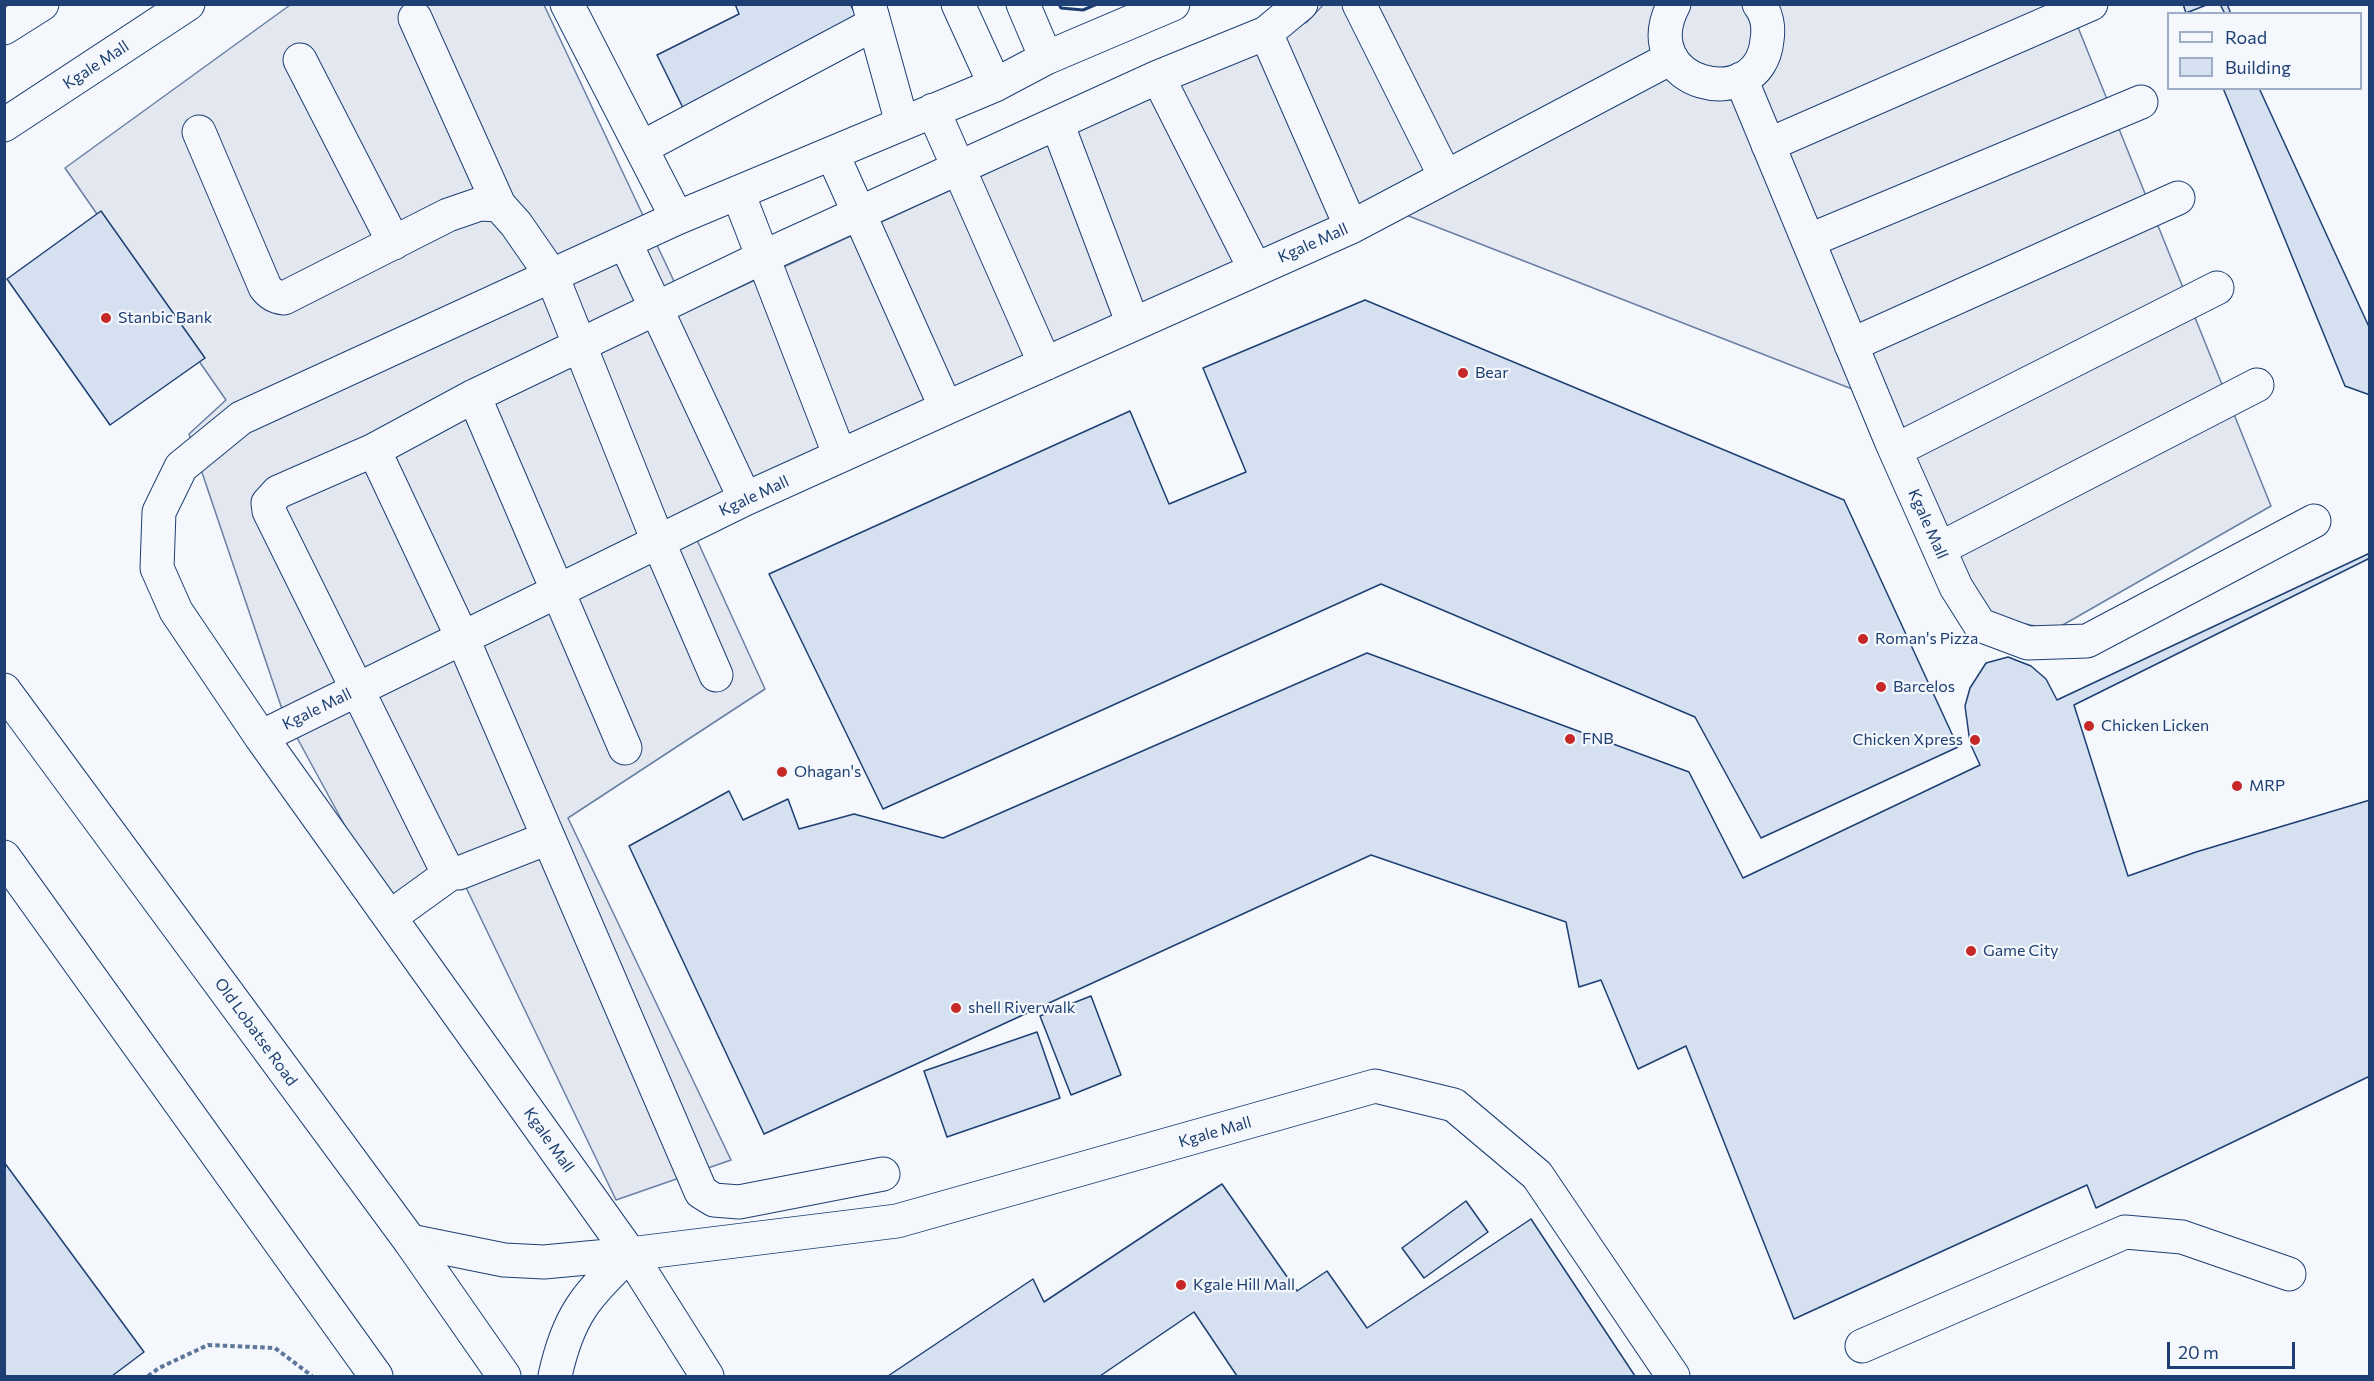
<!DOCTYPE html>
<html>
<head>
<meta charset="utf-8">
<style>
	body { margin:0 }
	#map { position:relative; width:2374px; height:1381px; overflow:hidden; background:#f4f7fb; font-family:Commissioner,sans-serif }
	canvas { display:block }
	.frame { position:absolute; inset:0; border:6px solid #1d3f73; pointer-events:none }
	.legend { position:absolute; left:2167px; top:12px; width:195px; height:78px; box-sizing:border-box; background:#f4f7fb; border:2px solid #9eadc5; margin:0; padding:8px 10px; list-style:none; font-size:18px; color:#1d3f73 }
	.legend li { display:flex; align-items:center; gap:12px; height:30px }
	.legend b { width:30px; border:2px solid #9eadc5 }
	.scale { position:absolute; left:2167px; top:1342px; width:128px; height:27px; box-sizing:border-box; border:3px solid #1d3f73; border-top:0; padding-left:8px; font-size:18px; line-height:21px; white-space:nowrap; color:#1d3f73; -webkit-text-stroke:4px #f4f7fb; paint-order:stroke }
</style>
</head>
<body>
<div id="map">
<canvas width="2374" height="1381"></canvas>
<div class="frame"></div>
<ul class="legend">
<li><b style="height:8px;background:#f4f7fb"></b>Road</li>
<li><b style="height:16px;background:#d5e0f0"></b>Building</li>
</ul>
<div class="scale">20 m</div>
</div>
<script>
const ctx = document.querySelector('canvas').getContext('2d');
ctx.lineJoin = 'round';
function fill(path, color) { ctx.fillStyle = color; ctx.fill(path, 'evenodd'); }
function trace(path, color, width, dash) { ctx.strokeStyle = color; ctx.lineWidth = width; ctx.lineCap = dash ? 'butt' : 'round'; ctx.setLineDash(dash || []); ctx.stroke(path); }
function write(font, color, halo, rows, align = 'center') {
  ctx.font = font + ' Commissioner,sans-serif'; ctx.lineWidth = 4.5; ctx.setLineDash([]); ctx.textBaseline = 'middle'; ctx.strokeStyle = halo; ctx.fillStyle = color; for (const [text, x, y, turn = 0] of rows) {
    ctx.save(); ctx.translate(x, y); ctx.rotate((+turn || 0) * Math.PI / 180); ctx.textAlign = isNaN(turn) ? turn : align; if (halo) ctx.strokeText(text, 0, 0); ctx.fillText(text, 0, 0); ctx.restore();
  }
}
const parking = new Path2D(`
	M290 5H544L688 311 1146 100 1307 22 1323 5H2069L2271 506 2054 630 1983 615 1888 403 1383 206 687 518 765 689 568 818 731 1160 616 1200 462 879 388 905 283 712 189 434 226 400 65 168Z`);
fill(parking, '#e3e8f0');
trace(parking, '#687fa3', 1.5);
const building = new Path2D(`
	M735 4H850L860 23 685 112 657 55 739 14Z
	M2183 4H2209L2186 13Z
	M2220 4H2370V329L2259 88H2360V14H2225Z
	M2227 4H2370V395L2345 386 2223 88H2360V14H2231Z
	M101 211 205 358 110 425 7 279Z
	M1365 300 1844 500 1958 747 1761 838 1695 717 1381 584 883 809 769 574 1130 411 1169 504 1246 472 1203 368Z
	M2370 553V1076L2096 1208 2087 1185 1794 1319 1686 1046 1638 1069 1601 980 1579 987 1566 922 1371 855 764 1134 629 846 729 791 743 820 788 799 799 829 854 814 943 838 1367 653 1689 772 1743 878 1980 765 1970 743 1965 706 1970 688 1986 663 2008 657 2031 666 2046 679 2057 700Z
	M2370 558V800L2196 852 2128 876 2074 705Z
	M1091 996 1121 1075 1071 1095 1040 1016Z
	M1037 1032 1060 1098 947 1137 924 1071Z
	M4 1162 144 1352 112 1376H4Z
	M1222 1184 1297 1291 1327 1271 1367 1328 1531 1219 1635 1376H1237L1194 1312 1100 1376H888L1033 1279 1044 1302Z
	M1466 1201 1488 1232 1424 1278 1402 1248Z`);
fill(building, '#d5e0f0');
trace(building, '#1d3f73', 1.5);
const minor = new Path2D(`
	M567 4 677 218
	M869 4 902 123
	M958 4 995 85
	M1023 4 1046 58
	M1359 4 1445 176
	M1674 4C1631 85 1760 117 1767 40 1769 28 1767 14 1759 4
	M415 18 499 205
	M4 28 42 4
	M1266 33 1351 227
	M300 60 394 243
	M1158 77 1255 269
	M1741 79 1892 443 1956 587 1980 625 2028 643 2087 641 2314 521
	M933 110 1045 364
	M1057 123 1133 324
	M4 125 188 4
	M199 132 265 287C270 294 275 297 284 298L448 215 480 204 499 205 516 224 552 276 658 541 716 675
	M1768 145 2091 4
	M641 148 874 24
	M832 153 946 408 1351 227 1671 58
	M738 193 840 456
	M1808 241 2141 102
	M625 242 745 499
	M1851 345 2178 198
	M474 396 625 748
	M374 450 462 637 701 1192 714 1200 739 1202 883 1174
	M1896 450 2217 288
	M1939 549 2257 385
	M261 737 745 499 946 408
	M548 838 459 873H451L446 869 269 511 268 503 278 492 374 450 474 396 763 257 1158 77 1266 33 1301 4
	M390 917 451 873
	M410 1241 504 1260 544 1262 630 1254 897 1221 1375 1086 1454 1105 1537 1175 1673 1376
	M1862 1346 2125 1232 2182 1237 2289 1274
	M555 1376C568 1316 586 1295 630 1254
	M707 1376 630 1254 261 737 176 611 157 568 159 512 181 467 241 418 677 218 995 85 1046 58 1173 4`);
const highway = new Path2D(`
	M4 690 410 1241 504 1376
	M4 857 376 1376`);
trace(minor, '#1d3f73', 35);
trace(highway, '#1d3f73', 35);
trace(new Path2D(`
	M148 1376 159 1368 208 1345 275 1348 312 1376`), '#5e769c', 4, [4.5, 3]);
trace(minor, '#f4f7fb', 33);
trace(highway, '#f4f7fb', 33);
trace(new Path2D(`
	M1059 4 1061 8 1083 10 1097 4`), '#1d3f73', 3);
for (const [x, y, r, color] of [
	[106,318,6,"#c62828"],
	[1463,373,6,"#c62828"],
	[1863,639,6,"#c62828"],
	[1881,687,6,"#c62828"],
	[2089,726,6,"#c62828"],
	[1570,739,6,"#c62828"],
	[1975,740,6,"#c62828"],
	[782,772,6,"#c62828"],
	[2237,786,6,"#c62828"],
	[1971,951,6,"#c62828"],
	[956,1008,6,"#c62828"],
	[1181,1285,6,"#c62828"]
]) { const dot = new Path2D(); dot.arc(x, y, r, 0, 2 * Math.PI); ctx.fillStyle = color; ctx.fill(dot); trace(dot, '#f4f7fb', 2); }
write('16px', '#1d3f73', '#f4f7fb', [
	["Kgale Mall",96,65,-33],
	["Kgale Mall",1313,243,-24],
	["Kgale Mall",754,496,-25],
	["Kgale Mall",1928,524,66],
	["Kgale Mall",317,709,-26],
	["Old Lobatse Road",256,1032,54],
	["Kgale Mall",1215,1132,-16],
	["Kgale Mall",549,1140,55]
]);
write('16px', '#1d3f73', '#f4f7fb', [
	["Stanbic Bank",118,318],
	["Bear",1475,373],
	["Roman's Pizza",1875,639],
	["Barcelos",1893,687],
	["Chicken Licken",2101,726],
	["FNB",1582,739],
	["Chicken Xpress",1963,740,"right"],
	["Ohagan's",794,772],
	["MRP",2249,786],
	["Game City",1983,951],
	["shell Riverwalk",968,1008],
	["Kgale Hill Mall",1193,1285]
], 'left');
</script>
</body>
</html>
